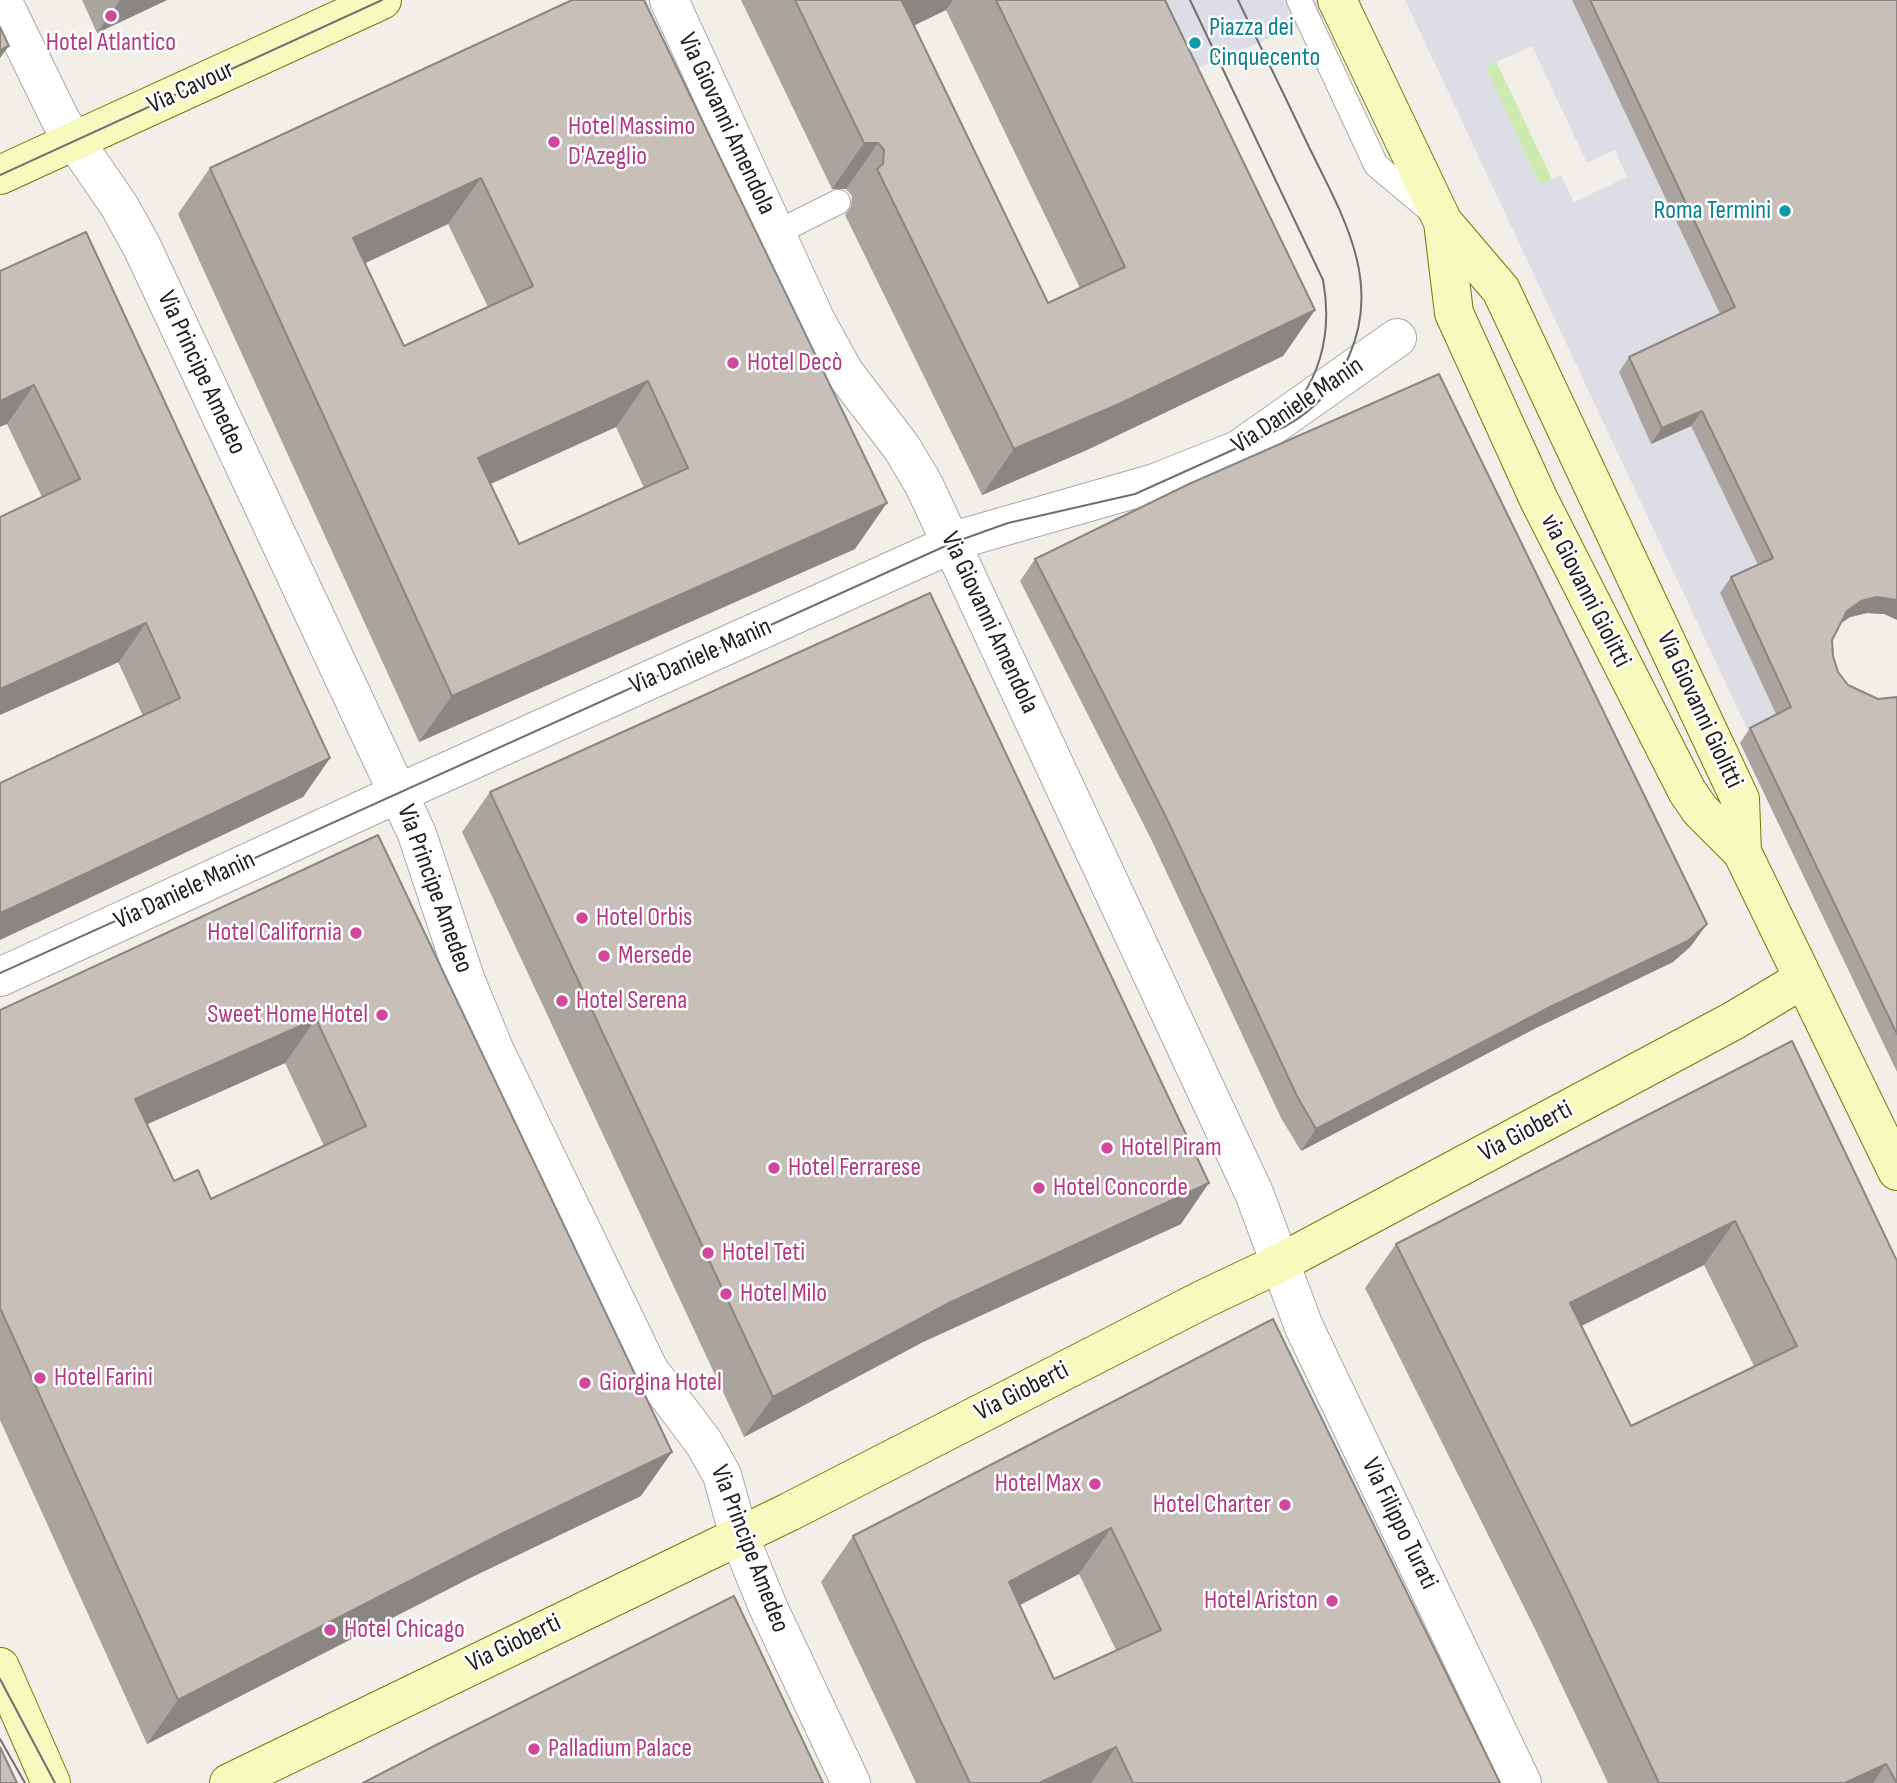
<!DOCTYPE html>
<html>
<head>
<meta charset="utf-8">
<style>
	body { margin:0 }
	canvas { display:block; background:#f2efe9 }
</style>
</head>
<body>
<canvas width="1897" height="1783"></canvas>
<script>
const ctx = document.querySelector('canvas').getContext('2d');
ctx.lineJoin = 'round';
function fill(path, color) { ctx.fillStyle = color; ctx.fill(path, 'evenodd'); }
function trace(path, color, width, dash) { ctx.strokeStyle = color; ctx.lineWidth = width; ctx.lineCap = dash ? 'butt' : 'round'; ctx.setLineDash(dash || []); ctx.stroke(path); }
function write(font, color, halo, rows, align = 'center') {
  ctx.font = font + ' "Sofia Sans Condensed",sans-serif'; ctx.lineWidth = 5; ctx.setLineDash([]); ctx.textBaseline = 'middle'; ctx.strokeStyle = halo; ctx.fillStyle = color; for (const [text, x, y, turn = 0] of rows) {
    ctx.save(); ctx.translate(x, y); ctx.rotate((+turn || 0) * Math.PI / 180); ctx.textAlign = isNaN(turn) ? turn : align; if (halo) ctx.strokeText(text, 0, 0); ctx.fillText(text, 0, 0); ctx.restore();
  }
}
fill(new Path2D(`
	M1496 61 1552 179 1540 185 1485 67Z`), '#cdebb0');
fill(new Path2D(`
	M1111 0H1365L1153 86Z
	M1405 0H1572L1724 323 1619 373 1651 443 1691 426 1762 573 1720 593 1781 724 1751 737ZM1532 46 1587 163 1615 150 1627 177 1574 202 1561 175 1540 185 1485 67Z`), '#dddde8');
const lane = new Path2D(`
	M1299 0 1376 165 1432 212
	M776 233 838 202`);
const street = new Path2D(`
	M2 0 61 121 120 207 142 247 417 834 466 981 494 1049 649 1370 704 1443 722 1475 739 1536 768 1607 851 1783
	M669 0 816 321 844 372 902 448 924 485 1254 1193 1304 1327 1522 1783
	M0 977 399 793 967 537 1155 483 1238 450 1397 338`);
const secondary = new Path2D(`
	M1337 0 1443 222 1501 290 1740 799 1742 852 1897 1171
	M0 175 382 0
	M1443 222 1454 313 1539 500 1687 791 1700 810 1742 852
	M0 1667 51 1783
	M229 1783 789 1512 1204 1299 1280 1263 1733 1021 1803 979`);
trace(lane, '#a9a9a9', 26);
trace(street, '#a9a9a9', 40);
trace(secondary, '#707d05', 40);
trace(lane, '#fff', 24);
trace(street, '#fff', 38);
trace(secondary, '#f7fabf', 38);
trace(new Path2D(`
	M1190 0 1323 280C1333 334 1320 389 1275 425
	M0 175 382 0
	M0 973 952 543 1008 523 1135 494 1286 426C1316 409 1336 387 1349 356 1383 280 1341 213 1308 145 1285 96 1261 48 1238 0
	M0 1679 55 1783
	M0 1739 25 1783`), '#707070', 2);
fill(new Path2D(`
	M82 0H167L97 33Z
	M572 0 855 549 419 742 178 214 210 168ZM448 224 488 307 404 346 365 263ZM616 427 644 488 519 544 491 484Z
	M741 0H1165L1315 310 1283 356 1087 450 982 495 845 215 851 206 852 196 846 189H832ZM946 10 1080 288 1048 303 914 25Z
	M1572 0H1897L1884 614 1867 613 1850 617 1841 623 1832 640 1833 656 1838 672 1848 685 1878 699 1897 697V1072L1740 743 1750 728 1776 714 1720 593 1731 577 1758 565 1691 426 1651 444 1619 372 1629 357 1720 314Z
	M0 271 330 758 303 797 28 927 143 716 42 497 7 424Z
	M1035 559 1691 946 1673 962 1536 1028 1301 1151 1281 1118 1151 839 1020 581Z
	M490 792 1181 1224 923 1342 744 1437 462 832Z
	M378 835 641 1496 472 1577 147 1744 0 1420V1010ZM285 1063 324 1146 211 1199 174 1181 147 1124Z
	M1792 1041 1897 1783H1608L1536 1631 1365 1288 1396 1244ZM1704 1265 1754 1366 1631 1426 1581 1326Z
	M1273 1319 1500 1783H916L821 1582 853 1536ZM1079 1574 1116 1650 1054 1679 1020 1605Z`), '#aba49e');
fill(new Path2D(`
	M120 0H167L97 33Z
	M903 0H953L946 10 870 47Z
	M9 46 0 58V50Z
	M864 143H878L846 189H832Z
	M481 178 448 224 321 284 353 238Z
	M1315 310 1283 356 1087 450 982 495 1014 449Z
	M648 381 616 427 446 504 478 458Z
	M34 385 7 424 0 427V401Z
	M1702 411 1691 426 1651 444 1662 428Z
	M887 503 855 549 419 742 452 696Z
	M1877 597 1897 600V620L1884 614 1867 613 1850 617 1837 626 1847 611 1861 601Z
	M146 623 119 662 0 715V689Z
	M330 758 303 797 0 940V913Z
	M1707 924 1691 946 1673 962 1536 1028 1301 1151 1316 1129Z
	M316 1019 285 1063 105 1143 135 1099Z
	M1209 1183 1181 1224 923 1342 744 1437 773 1397 951 1302Z
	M1735 1221 1704 1265 1539 1347 1570 1303Z
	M672 1452 641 1496 472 1577 147 1744 178 1700 503 1533Z
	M1111 1528 1079 1574 976 1628 1009 1582Z
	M1116 1747 1091 1783H1039Z
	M1886 1764 1873 1783H1845Z`), '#8b8681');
const building = new Path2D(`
	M572 0H644L887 503 452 696 210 168ZM481 178 533 286 404 346 353 238ZM648 381 688 468 519 544 478 458Z
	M795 0H903L902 1 1048 303 1125 267 996 0H1165L1315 310 1119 404 1014 449 877 169 883 164 884 150 878 143H864Z
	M1590 0H1897V600L1877 597 1861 601 1847 611 1832 640 1833 656 1838 672 1848 685 1878 699 1897 697V1034L1750 728 1791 707 1731 577 1773 558 1702 411 1662 428 1629 357 1735 307Z
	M0 27 9 46 0 50Z
	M86 232 330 758 55 888 0 913V783L180 698 146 623 0 689V517L80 479 34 385 0 401V271Z
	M1439 374 1707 924 1688 941 1552 1006 1316 1129 1297 1096 1166 817 1035 559 1189 484Z
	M930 593 1209 1183 951 1302 773 1397 490 792Z
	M378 835 672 1452 503 1533 178 1700 0 1308V1010ZM316 1019 366 1126 211 1199 198 1170 174 1181 135 1099Z
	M1792 1041 1897 1261V1783L1886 1764 1845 1783H1659L1567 1587 1396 1244ZM1735 1221 1797 1346 1631 1426 1570 1303Z
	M1273 1319 1500 1783H1133L1116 1747 1039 1783H970L853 1536ZM1111 1528 1161 1630 1054 1679 1009 1582Z
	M734 1596 823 1783H363L438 1744Z
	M0 1747 17 1783H0Z`);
fill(building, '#c7bfb8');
trace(building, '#8b8681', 2);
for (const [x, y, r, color] of [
	[111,16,7,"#d1479c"],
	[1195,43,7,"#0f9aa8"],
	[554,142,7,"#d1479c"],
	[1785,211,7,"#0f9aa8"],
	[733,363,7,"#d1479c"],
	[582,918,7,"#d1479c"],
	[356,933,7,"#d1479c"],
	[604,956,7,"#d1479c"],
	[562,1001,7,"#d1479c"],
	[382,1015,7,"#d1479c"],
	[1107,1148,7,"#d1479c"],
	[774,1168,7,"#d1479c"],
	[1039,1188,7,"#d1479c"],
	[708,1253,7,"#d1479c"],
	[726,1294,7,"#d1479c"],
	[40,1378,7,"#d1479c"],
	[585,1383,7,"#d1479c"],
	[1095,1484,7,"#d1479c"],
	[1285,1505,7,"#d1479c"],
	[1332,1601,7,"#d1479c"],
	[330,1630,7,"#d1479c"],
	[534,1749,7,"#d1479c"]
]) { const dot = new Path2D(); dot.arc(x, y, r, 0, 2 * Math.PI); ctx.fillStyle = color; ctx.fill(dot); trace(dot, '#fff', 2.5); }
write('26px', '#0d838f', '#fff', [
	["Piazza dei",1209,28],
	["Cinquecento",1209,58],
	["Roma Termini",1771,211,"right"]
], 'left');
write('26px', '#b23c85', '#fff', [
	["Hotel Atlantico",111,43,"center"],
	["Hotel Massimo",568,127],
	["D'Azeglio",568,157],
	["Hotel Decò",747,363],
	["Hotel Orbis",596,918],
	["Hotel California",342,933,"right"],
	["Mersede",618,956],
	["Hotel Serena",576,1001],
	["Sweet Home Hotel",368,1015,"right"],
	["Hotel Piram",1121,1148],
	["Hotel Ferrarese",788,1168],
	["Hotel Concorde",1053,1188],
	["Hotel Teti",722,1253],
	["Hotel Milo",740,1294],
	["Hotel Farini",54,1378],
	["Giorgina Hotel",599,1383],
	["Hotel Max",1081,1484,"right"],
	["Hotel Charter",1271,1505,"right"],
	["Hotel Ariston",1318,1601,"right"],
	["Hotel Chicago",344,1630],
	["Palladium Palace",548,1749]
], 'left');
write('26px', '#222', '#fff', [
	["Via Cavour",191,88,-25],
	["Via Giovanni Amendola",726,124,65],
	["Via Principe Amedeo",201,373,65],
	["Via Daniele Manin",1298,406,-34],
	["via Giovanni Giolitti",1585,591,63],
	["Via Giovanni Amendola",989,623,65],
	["Via Daniele Manin",701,657,-24],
	["Via Giovanni Giolitti",1699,710,65],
	["Via Principe Amedeo",434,889,70],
	["Via Daniele Manin",185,891,-25],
	["Via Gioberti",1526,1132,-28],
	["Via Gioberti",1022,1392,-27],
	["Via Filippo Turati",1399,1524,64],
	["Via Principe Amedeo",749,1549,69],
	["Via Gioberti",514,1644,-26]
]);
</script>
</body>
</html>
